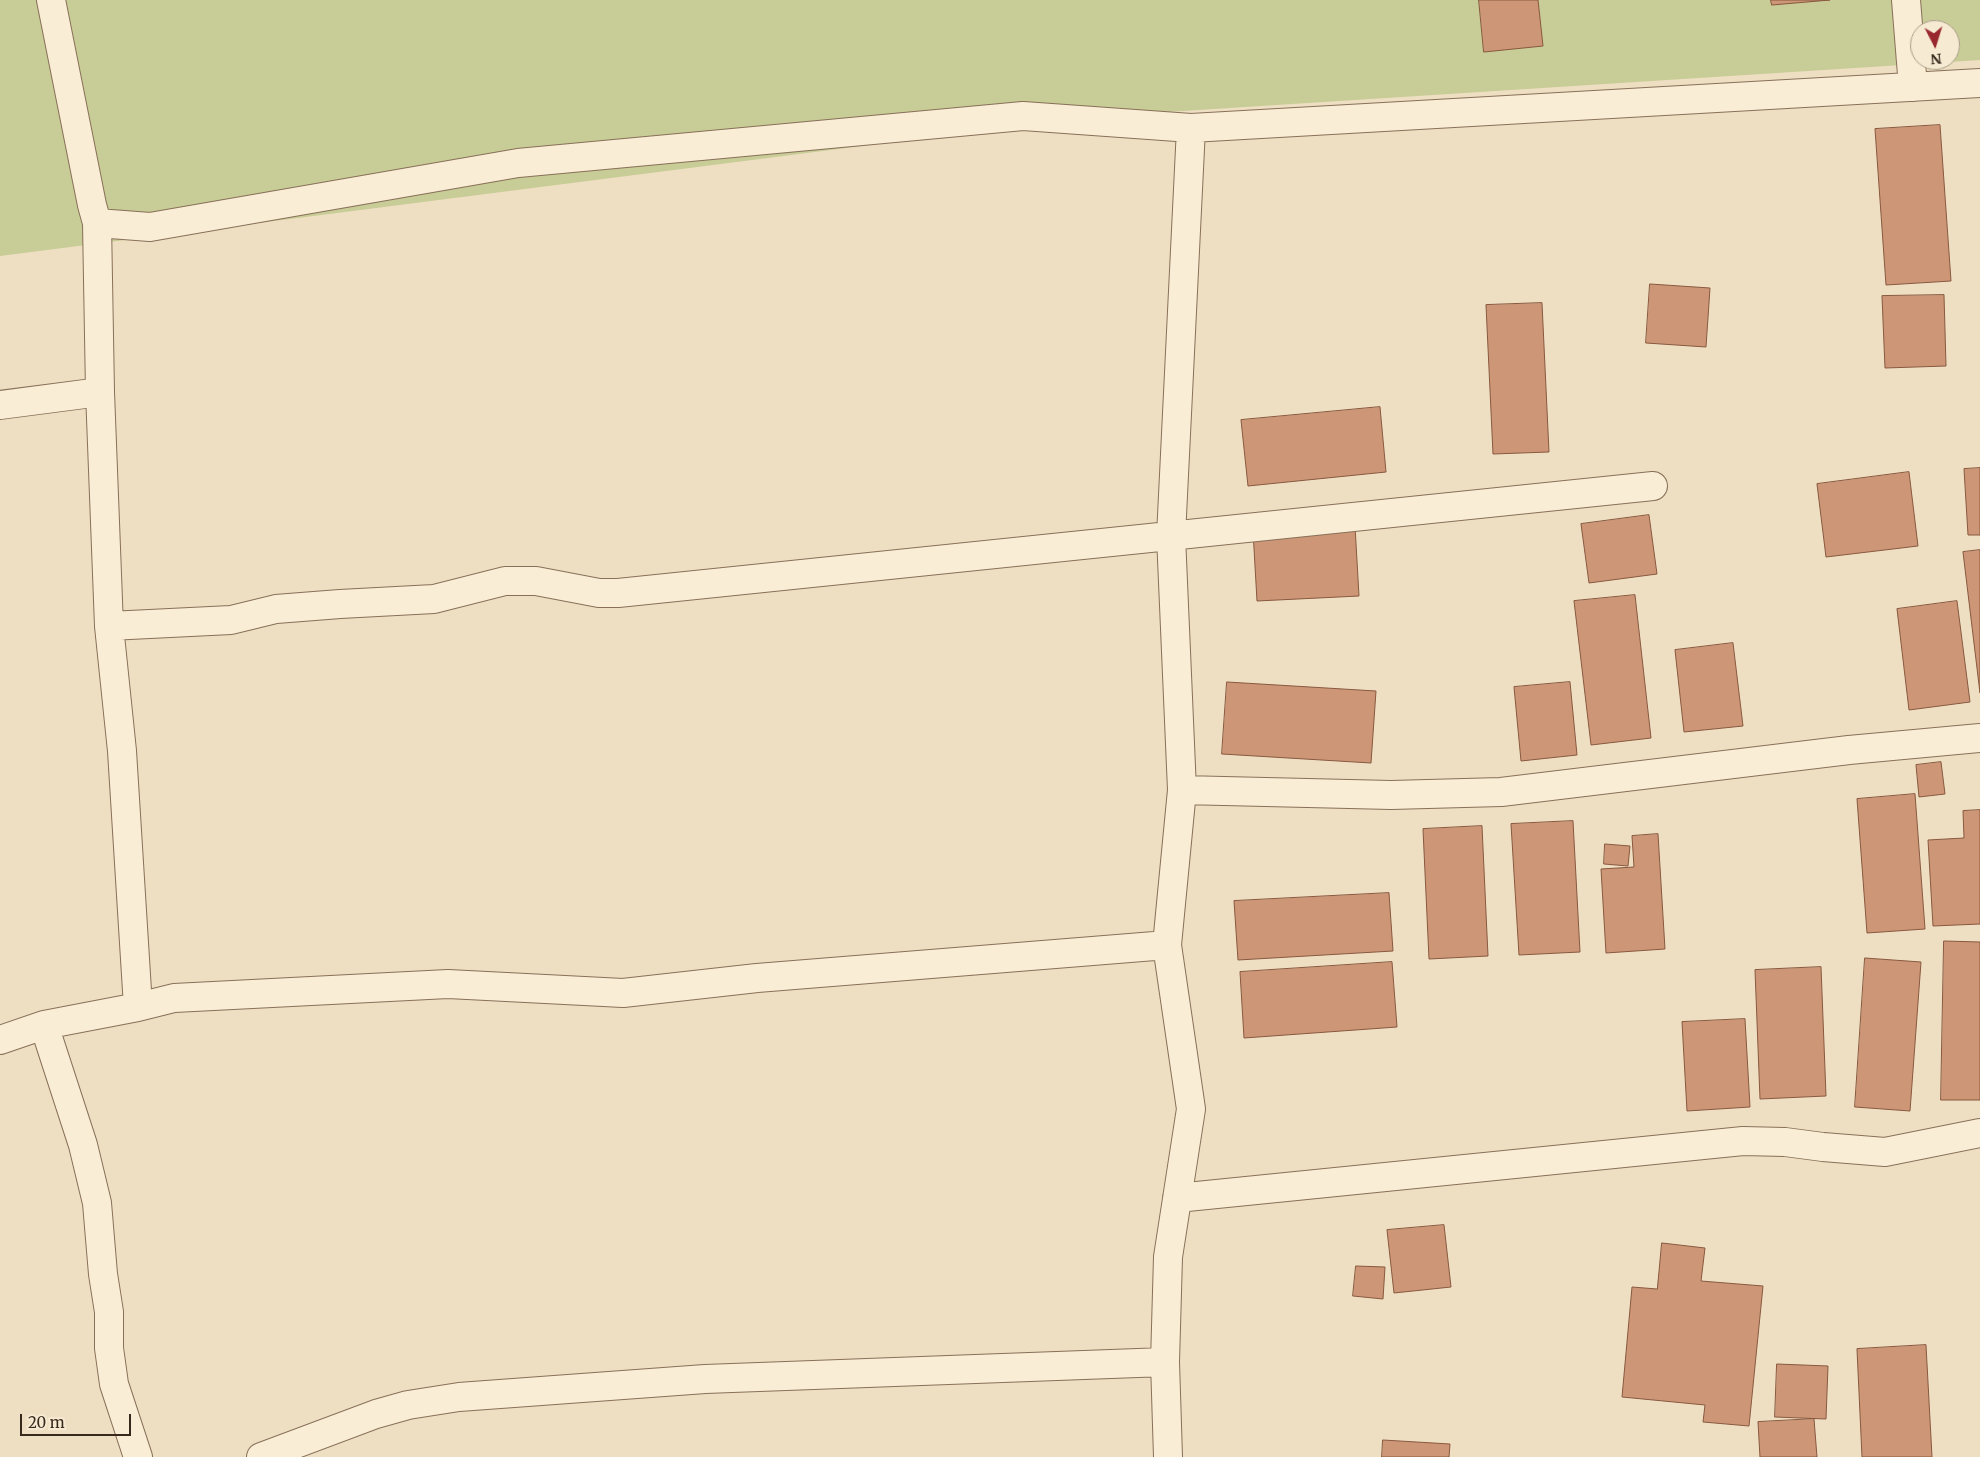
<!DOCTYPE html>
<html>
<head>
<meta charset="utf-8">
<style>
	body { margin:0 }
	#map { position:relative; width:1980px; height:1457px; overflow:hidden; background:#eedfc2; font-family:Merriweather,serif }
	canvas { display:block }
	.north { position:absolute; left:1910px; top:20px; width:50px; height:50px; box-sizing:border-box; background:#f6ead2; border:1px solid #aa9d8a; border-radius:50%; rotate:175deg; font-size:14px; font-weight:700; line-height:20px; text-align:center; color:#38291d }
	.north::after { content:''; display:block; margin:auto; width:18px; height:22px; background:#98282e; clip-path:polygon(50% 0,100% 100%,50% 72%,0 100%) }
	.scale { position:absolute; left:20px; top:1414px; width:111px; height:22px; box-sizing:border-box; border:2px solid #38291d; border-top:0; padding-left:6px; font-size:15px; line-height:18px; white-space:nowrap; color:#38291d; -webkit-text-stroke:4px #f6ead2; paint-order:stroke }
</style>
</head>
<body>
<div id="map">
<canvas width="1980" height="1457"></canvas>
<div class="north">N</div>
<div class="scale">20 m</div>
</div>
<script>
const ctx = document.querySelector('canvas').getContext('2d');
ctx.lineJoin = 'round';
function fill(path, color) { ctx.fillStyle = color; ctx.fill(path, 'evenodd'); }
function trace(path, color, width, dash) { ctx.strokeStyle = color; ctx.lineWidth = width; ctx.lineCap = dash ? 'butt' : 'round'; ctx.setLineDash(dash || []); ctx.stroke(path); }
fill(new Path2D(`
	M0 0H1980V60L1089 117 0 256ZM1920 30H1950V60H1920Z`), '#c8cc96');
const building = new Path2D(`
	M1479 0H1538L1543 46 1484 52Z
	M1771 0H1830L1772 5Z
	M1940 125 1951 281 1886 285 1875 129Z
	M1650 284 1710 288 1706 347 1646 343Z
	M1944 295 1946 366 1885 368 1882 296Z
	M1542 303 1549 452 1493 454 1486 305Z
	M1380 407 1386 472 1248 486 1241 420Z
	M1980 468V535H1968L1964 469Z
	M1909 472 1918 546 1826 557 1817 484Z
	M1649 515 1657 574 1589 583 1581 524Z
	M1355 526 1359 596 1257 601 1253 531Z
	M1980 550V693L1963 552Z
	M1635 595 1651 738 1591 745 1574 601Z
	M1957 601 1970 702 1909 710 1897 609Z
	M1733 643 1743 726 1684 732 1675 650Z
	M1227 682 1376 691 1371 763 1222 754Z
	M1570 682 1577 755 1521 761 1514 687Z
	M1941 762 1945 794 1919 797 1916 765Z
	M1915 794 1925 929 1867 933 1857 799Z
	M1980 810V924L1933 926 1928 840 1964 838 1963 811Z
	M1573 821 1580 952 1519 955 1511 824Z
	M1482 826 1488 956 1429 959 1423 829Z
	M1658 834 1665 949 1606 953 1601 869 1634 867 1632 836Z
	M1605 844 1630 846 1628 866 1604 864Z
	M1389 893 1393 951 1238 960 1234 901Z
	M1944 941 1980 942V1100H1941Z
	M1865 958 1921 962 1910 1111 1855 1107Z
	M1392 962 1397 1027 1244 1038 1240 972Z
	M1821 967 1826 1096 1760 1099 1755 970Z
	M1745 1019 1750 1107 1687 1111 1682 1022Z
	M1444 1225 1451 1287 1394 1293 1387 1230Z
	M1662 1243 1705 1248 1701 1281 1763 1286 1749 1426 1703 1422 1705 1405 1622 1397 1632 1287 1657 1289Z
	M1356 1266 1385 1267 1383 1299 1353 1296Z
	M1926 1345 1932 1457H1862L1857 1349Z
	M1777 1364 1828 1366 1826 1419 1775 1417Z
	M1814 1419 1817 1457H1760L1758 1422Z
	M1383 1440 1450 1444 1449 1457H1382Z`);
fill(building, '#cd9777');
trace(building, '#88583f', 1);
const street = new Path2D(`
	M51 0 92 205 97 223 150 227 518 163 1023 116 1191 128 1980 83
	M1906 0 1913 87
	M97 223 100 392 109 626 122 751 138 1007
	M0 405 100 392
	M109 626 231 620 276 609 340 604 434 599 505 581H536L599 593H618L1653 486
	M1182 790 1391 795 1501 792 1849 750 1980 738
	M44 1025 83 1145 97 1203 103 1274 109 1312V1348L114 1384 138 1457
	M0 1040 44 1025 138 1007 174 998 448 984 623 993 757 978 1167 945
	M1177 1198 1743 1141 1785 1142 1823 1147 1885 1152 1980 1133
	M261 1457 376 1414 408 1405 459 1397 705 1379 1165 1362
	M1168 1457 1165 1362 1168 1257 1191 1109 1167 945 1182 790 1171 536 1191 128`);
trace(street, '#887059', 30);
trace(street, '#f9edd5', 28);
</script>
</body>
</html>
